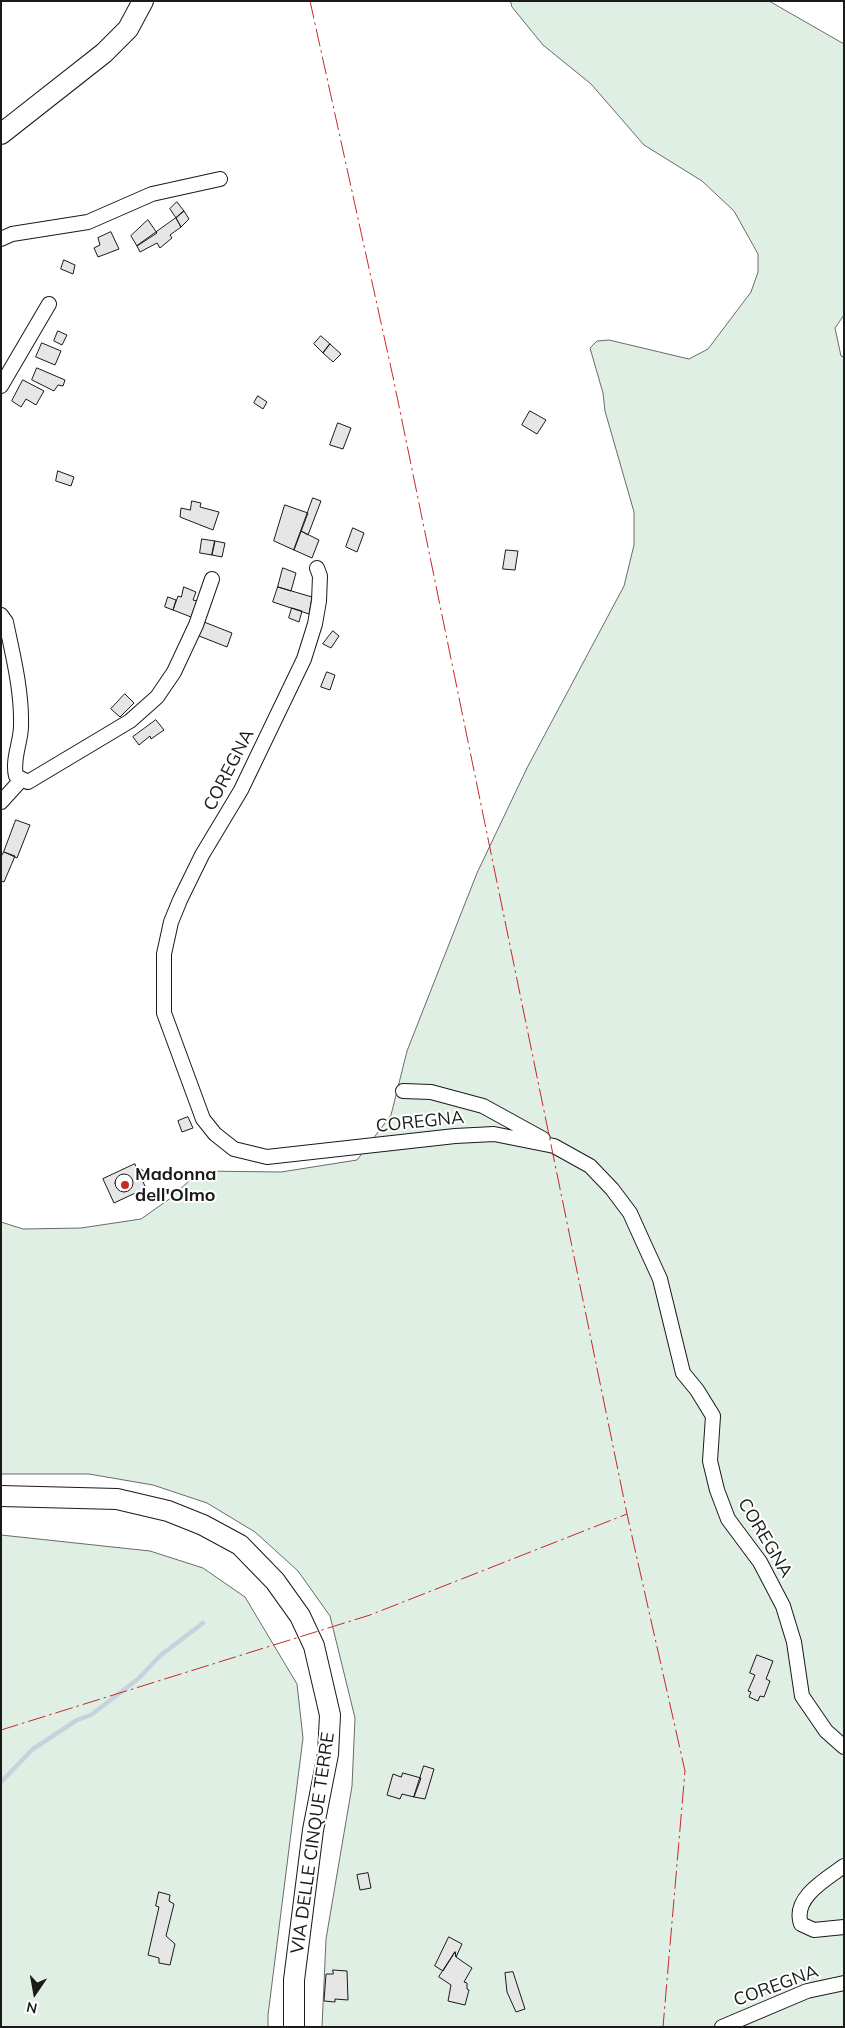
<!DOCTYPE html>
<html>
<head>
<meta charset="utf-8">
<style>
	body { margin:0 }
	#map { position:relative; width:845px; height:2028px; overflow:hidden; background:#fff; font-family:Mulish,sans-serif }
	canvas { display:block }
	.frame { position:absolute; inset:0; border:2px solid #1a1a1a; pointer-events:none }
	.north { position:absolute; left:10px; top:1968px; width:50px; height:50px; -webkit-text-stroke:4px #fff; paint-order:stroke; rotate:192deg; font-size:14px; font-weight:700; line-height:20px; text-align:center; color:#1a1a1a }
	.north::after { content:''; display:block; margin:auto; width:18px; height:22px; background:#1a1a1a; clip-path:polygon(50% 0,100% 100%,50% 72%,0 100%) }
</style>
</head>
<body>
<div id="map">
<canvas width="845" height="2028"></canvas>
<div class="frame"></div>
<div class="north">N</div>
</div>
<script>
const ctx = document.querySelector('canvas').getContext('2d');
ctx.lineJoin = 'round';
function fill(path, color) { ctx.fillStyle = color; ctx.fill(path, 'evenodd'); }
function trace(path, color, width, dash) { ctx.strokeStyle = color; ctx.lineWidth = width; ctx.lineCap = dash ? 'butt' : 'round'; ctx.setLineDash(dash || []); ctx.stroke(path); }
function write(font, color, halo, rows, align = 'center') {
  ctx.font = font + ' Mulish,sans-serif'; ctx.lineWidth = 4; ctx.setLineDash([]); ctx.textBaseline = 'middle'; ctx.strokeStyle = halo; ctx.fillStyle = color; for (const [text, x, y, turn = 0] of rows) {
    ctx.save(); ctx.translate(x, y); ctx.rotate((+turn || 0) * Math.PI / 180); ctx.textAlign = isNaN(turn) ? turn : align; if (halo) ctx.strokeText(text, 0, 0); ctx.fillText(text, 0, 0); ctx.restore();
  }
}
const green = new Path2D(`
	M511 1H769L844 44V315L835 328 841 356 844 357V2027H322L326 1939 352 1786 355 1718 330 1616 298 1571 255 1532 207 1503 153 1485 89 1474H1V1222L23 1229 81 1228 141 1219 168 1200 200 1171 281 1172 357 1160 391 1115 407 1051 477 873 527 768 624 586 634 545V512L605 411 603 393 590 348 597 341 609 340 689 359 708 349 751 292 758 272V254L734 211 702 181 644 145 591 84 543 45 512 7Z
	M1 1535 150 1551 203 1568 245 1597 297 1684 303 1738 268 2015V2027H1Z`);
fill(green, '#e0efe3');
trace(green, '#6a6a6a', 1);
trace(new Path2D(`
	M1 1782 33 1749 77 1720 91 1715 138 1679 161 1655 203 1623`), '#c6d2dc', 4.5);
const building = new Path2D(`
	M177 202 184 211 176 218 170 209Z
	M184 211 189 219 181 227 176 218Z
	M176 218 181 227 170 235 172 238 160 248 157 243 140 252 137 246Z
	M148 220 157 233 137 246 131 236Z
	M111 232 119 249 98 257 94 248 100 245 98 238Z
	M64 260 75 265 73 274 61 269Z
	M58 331 67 335 62 345 54 341Z
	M321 336 330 344 323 353 314 344Z
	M42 343 61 351 55 365 36 357Z
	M330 344 341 354 333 362 323 353Z
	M37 368 65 380 63 386 58 385 54 391 32 380Z
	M23 380 44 391 36 405 26 399 21 407 12 401Z
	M258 396 267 402 263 409 254 403Z
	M530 411 546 420 537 434 522 425Z
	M338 423 351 428 343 449 330 445Z
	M58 471 74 477 71 486 56 481Z
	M313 498 321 501 308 535 301 531Z
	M192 501 201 503 200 507 219 512 213 530 180 517 181 508 190 510Z
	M285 505 308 513 294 550 274 541Z
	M353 528 364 533 357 552 346 547Z
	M301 531 319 540 312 558 294 550Z
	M202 539 215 541 212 555 200 553Z
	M215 541 225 543 222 557 212 555Z
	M506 550 518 551 515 570 503 569Z
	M283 568 296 573 291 591 278 587Z
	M184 587 196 592 193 600 197 601 191 617 173 610 178 596 181 597Z
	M278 587 312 597 309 614 273 602Z
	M168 597 176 600 173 610 165 607Z
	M292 608 302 611 299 622 289 618Z
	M204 622 232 633 227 647 199 636Z
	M333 631 339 636 331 648 323 644Z
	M327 672 335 675 330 690 321 687Z
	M125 694 134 703 120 717 111 709Z
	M156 720 164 730 151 739 150 736 139 745 133 737Z
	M16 820 30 825 17 858 4 852Z
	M4 852 15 856 4 882 1 881V857Z
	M188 1117 193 1128 182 1132 178 1121Z
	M135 1164 137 1171 141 1169 147 1174 146 1180 143 1182 146 1188 114 1203 103 1179Z
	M115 1183a9 9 0 1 1 18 0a9 9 0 1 1-18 0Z
	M757 1655 773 1661 766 1679 770 1681 764 1697 760 1696 758 1701 749 1697 751 1692 748 1691 755 1675 750 1673Z
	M424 1766 434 1769 425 1799 414 1797Z
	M403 1773 421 1778 414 1797 402 1794 400 1799 387 1795 393 1774 401 1777Z
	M368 1873 371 1888 360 1890 357 1875Z
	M159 1892 170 1895 169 1901 174 1904 166 1936 175 1944 170 1965 159 1963V1958L148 1955 159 1907 156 1906Z
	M449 1937 462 1944 456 1957 455 1952 443 1971 435 1966Z
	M455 1952 456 1957 472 1968 464 1982 467 1983V1989L469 1990 465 2005 448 2001 451 1985 439 1977Z
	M333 1970 347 1971 348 2000 335 1999V2002L324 2001 326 1974H333Z
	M513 1972 525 2009 516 2012 507 1992 505 1973Z`);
fill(building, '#e6e6e6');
trace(building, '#1a1a1a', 1);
const minor = new Path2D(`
	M1 239 12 234 88 222 152 194 220 179
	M1 386 49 304
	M317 568 320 576 319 601 315 624 304 659 241 790 202 855 180 900 171 922 164 954V1013L203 1119 215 1134 234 1149 267 1157 455 1136 494 1134 554 1146 590 1166 612 1189 630 1213 644 1244 660 1279 683 1373 697 1390 713 1416 710 1461 717 1490 728 1519 760 1562 783 1606 794 1642 802 1696 826 1731 844 1747
	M1 615 6 622C13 656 22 691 21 726 21 742 12 759 16 776L28 782 130 721 157 697 174 672 196 625 212 579
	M1 802 21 780
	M403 1091 431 1092 483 1106 543 1139
	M844 1866C826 1879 792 1898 801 1924L814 1930 844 1927
	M722 2027 807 1991 844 1983`);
const secondary = new Path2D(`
	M1 134 104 53 128 29 143 1
	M1 1496 117 1499 168 1511 203 1525 240 1545 275 1581 300 1616 314 1646 330 1715 328 1754 313 1830 294 1980V2027`);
trace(minor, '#1a1a1a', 16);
trace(secondary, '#1a1a1a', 22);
trace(minor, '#fff', 14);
trace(secondary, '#fff', 20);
trace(new Path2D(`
	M310 1 393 377 627 1514 685 1771 663 2027
	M1 1730 370 1615 627 1514`), '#c62828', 1, [18, 4, 2.5, 4]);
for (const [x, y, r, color] of [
	[125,1185,5,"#c62828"]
]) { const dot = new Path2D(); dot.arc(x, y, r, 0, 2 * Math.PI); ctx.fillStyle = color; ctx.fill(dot); trace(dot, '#fff', 2); }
write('18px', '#1a1a1a', '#fff', [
	["COREGNA",229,770,-63],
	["COREGNA",420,1122,-6],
	["COREGNA",765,1538,59],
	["VIA DELLE CINQUE TERRE",313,1843,-82],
	["COREGNA",776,1986,-20]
]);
write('bold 18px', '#1a1a1a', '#fff', [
	["Madonna",135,1175],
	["dell'Olmo",135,1196]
], 'left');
</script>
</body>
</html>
